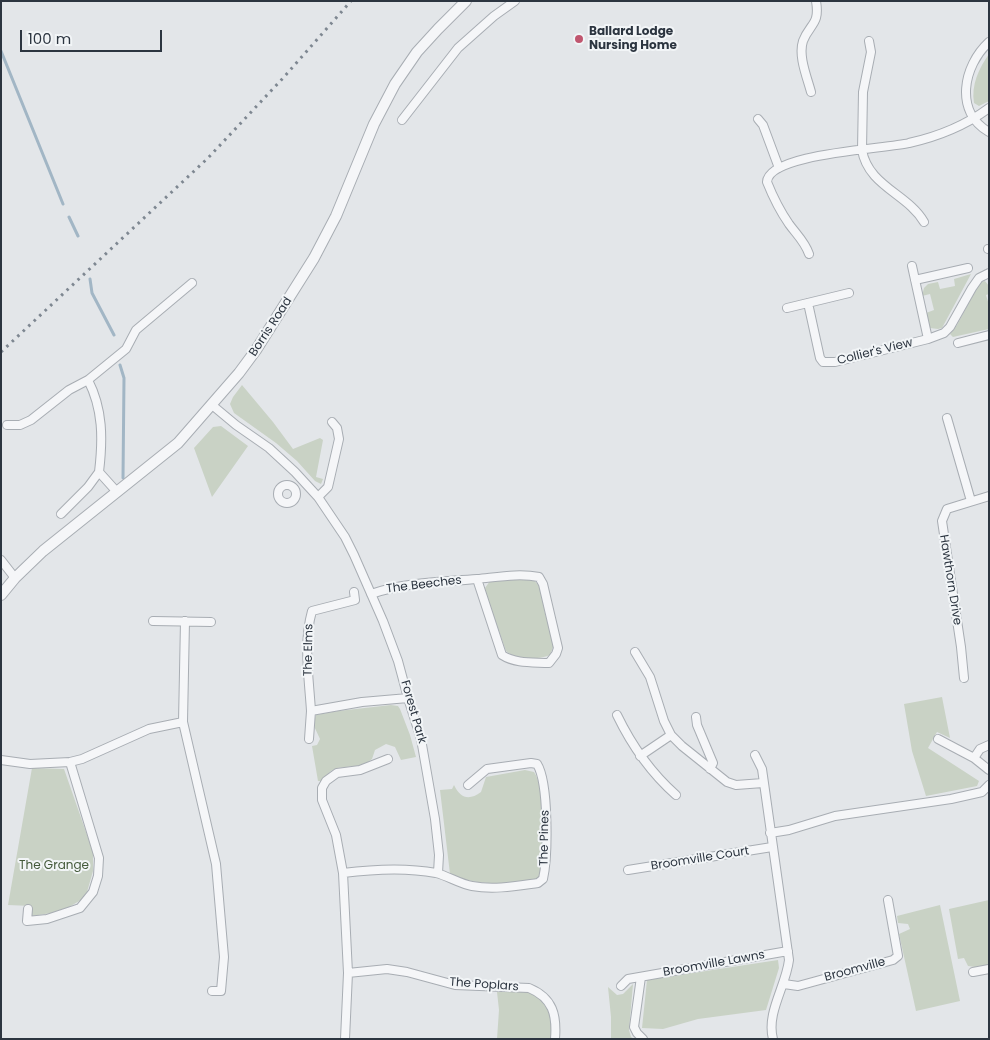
<!DOCTYPE html>
<html>
<head>
<meta charset="utf-8">
<style>
	body { margin:0 }
	#map { position:relative; width:990px; height:1040px; overflow:hidden; background:#e3e6e9; font-family:Poppins,sans-serif }
	canvas { display:block }
	.frame { position:absolute; inset:0; border:2px solid #2c3540; pointer-events:none }
	.scale { position:absolute; left:20px; top:30px; width:142px; height:22px; box-sizing:border-box; border:2px solid #2c3540; border-top:0; padding-left:6px; font-size:15px; line-height:18px; white-space:nowrap; color:#2c3540; -webkit-text-stroke:4px #f2f5f7; paint-order:stroke }
</style>
</head>
<body>
<div id="map">
<canvas width="990" height="1040"></canvas>
<div class="frame"></div>
<div class="scale">100 m</div>
</div>
<script>
const ctx = document.querySelector('canvas').getContext('2d');
ctx.lineJoin = 'round';
function fill(path, color) { ctx.fillStyle = color; ctx.fill(path, 'evenodd'); }
function trace(path, color, width, dash) { ctx.strokeStyle = color; ctx.lineWidth = width; ctx.lineCap = dash ? 'butt' : 'round'; ctx.setLineDash(dash || []); ctx.stroke(path); }
function write(font, color, halo, rows, align = 'center') {
  ctx.font = font + ' Poppins,sans-serif'; ctx.lineWidth = 4; ctx.setLineDash([]); ctx.textBaseline = 'middle'; ctx.strokeStyle = halo; ctx.fillStyle = color; for (const [text, x, y, turn = 0] of rows) {
    ctx.save(); ctx.translate(x, y); ctx.rotate((+turn || 0) * Math.PI / 180); ctx.textAlign = isNaN(turn) ? turn : align; if (halo) ctx.strokeText(text, 0, 0); ctx.fillText(text, 0, 0); ctx.restore();
  }
}
fill(new Path2D(`
	M989 54V101L979 106 974 103C971 85 979 68 989 54Z
	M971 274 942 328 938 329 930 328 926 313 934 310 930 294 922 296 924 288 928 284 938 282 940 289 955 286 954 279Z
	M985 281 989 286V294L986 295 989 305V329L953 337 950 334 957 325 978 286 981 282Z
	M242 385 273 422 293 449 320 438 323 440 316 477 323 479 321 484 315 481 297 461 276 443 234 413 230 404 233 397Z
	M221 426 248 446 212 497 194 448 213 427Z
	M526 579H533L540 587 545 613 554 645 550 655C538 660 516 660 506 651L486 594 485 588 490 581Z
	M942 697 950 738 937 732 928 748 979 781 977 786 926 796 912 751 904 704Z
	M391 705 398 706 400 709 410 735 416 757 401 760 395 747 386 744 375 750 372 759 364 765 337 768 331 771 321 781H318L312 746 317 745 320 739 313 724 316 715 338 711Z
	M32 768 64 769 93 852V871L87 892 81 900 69 907 51 913 32 916 31 906 8 905Z
	M525 770 534 772C546 788 542 849 542 871L541 877C518 886 472 886 450 874L440 790 452 789 454 785C460 798 469 801 481 792L486 777Z
	M989 900V965L975 967 968 966 964 958 958 959 949 909Z
	M940 905 960 1001 916 1011 899 934 910 929 908 924 898 923 897 916Z
	M778 960 779 968 766 1010 698 1019 663 1029 642 1028 647 980Z
	M633 984 629 1030 631 1037 634 1039H611V1017L608 987 617 995 623 994Z
	M497 992C507 992 520 990 529 992 548 998 554 1022 551 1039H497L499 1010Z`), '#c9d2c5');
trace(new Path2D(`
	M1 51 63 204
	M69 217 78 236
	M90 279 92 293 114 335
	M120 365 124 378 123 478`), '#a2b6c5', 3);
const minor = new Path2D(`
	M869 41 871 52 863 92 862 150C868 186 908 194 924 222
	M989 42C963 66 954 112 989 132
	M811 92C807 77 798 56 803 41 810 23 820 25 816 1
	M758 119 763 125 779 168
	M402 120 458 48 494 16 515 1
	M988 249H989
	M809 254C805 242 797 235 789 224 780 211 773 197 767 182 768 153 886 149 909 143 936 137 966 125 989 108
	M912 266 928 339
	M915 280 968 268
	M808 303 820 358 823 362H835L928 339 944 333 950 327 972 288 979 278 989 273
	M787 308 849 293
	M958 343 989 335
	M88 380C103 409 103 439 99 472L117 492
	M212 405 236 425 269 448 295 472 318 497 345 537 354 555 383 621 398 661 408 698 421 739 435 819 439 855 438 873
	M947 418 971 501
	M7 425H20L31 420 69 390 88 380 126 349 136 330 192 283
	M278 494a9 9 0 1 1 18 0a9 9 0 1 1-18 0Z
	M318 497 328 487 339 439 337 428 332 422
	M61 514 88 487 99 472
	M1 560 15 578
	M354 592 355 600 312 611C303 643 309 678 311 711L362 702 408 698
	M371 594C405 582 442 582 477 579 498 577 519 573 539 577L543 584 558 648 556 654 549 663C533 662 516 664 502 655L477 579
	M153 621 211 622
	M185 621 183 722 216 864 224 957 221 991H212
	M635 652 650 677 664 721 671 735 682 746 727 782 736 785 763 783
	M964 678 961 647 942 521 947 509 989 496
	M617 715C632 746 650 772 676 795
	M696 717 697 725 713 763 710 769
	M309 739 311 711
	M938 739 974 758 989 770
	M755 755 762 769 789 960C786 986 766 1013 773 1039
	M640 756 671 735
	M974 758 980 749 989 745
	M1 760 30 764 70 762 82 759 149 729 183 722
	M770 833 789 830 835 816 951 799 982 792 989 785
	M628 870 772 847
	M343 873C374 869 405 867 436 873 448 876 460 884 472 886 494 890 516 886 538 883L543 879C548 857 549 783 537 764L531 763 487 769 468 785
	M28 909 27 921 47 919 80 908 93 892 98 876 99 858 70 762
	M973 972 989 969
	M348 973 387 969 407 972 455 985 529 988C553 998 557 1015 555 1039
	M641 977 634 1027 637 1033 643 1039
	M784 984 798 986 809 983 893 960 898 956 888 900
	M621 986 628 979 788 951
	M345 1039 348 973 343 873 336 835 322 800V788L326 781 337 773 360 770 388 759`);
const tertiary = new Path2D(`
	M1 595 15 578 43 551 178 443 239 373 256 350 314 258 336 216 374 124 395 84 417 52 438 29 466 1`);
trace(minor, '#a8adb3', 10);
trace(tertiary, '#a8adb3', 12);
trace(minor, '#f5f6f8', 8);
trace(tertiary, '#f5f6f8', 10);
trace(new Path2D(`
	M1 352 208 158 284 77 351 1`), '#7e8791', 3, [2.5, 5]);
for (const [x, y, r, color] of [
	[579,39,5,"#c0566f"]
]) { const dot = new Path2D(); dot.arc(x, y, r, 0, 2 * Math.PI); ctx.fillStyle = color; ctx.fill(dot); trace(dot, '#f2f5f7', 2); }
write('bold 12px', '#2c3540', '#f2f5f7', [
	["Ballard Lodge",589,32],
	["Nursing Home",589,46]
], 'left');
write('12px', '#2c3540', '#f2f5f7', [
	["Borris Road",271,327,-57],
	["Collier's View",875,352,-14],
	["Hawthorn Drive",950,580,81],
	["The Beeches",424,585,-7],
	["The Elms",309,650,-89],
	["Forest Park",413,712,74],
	["The Pines",545,838,-89],
	["Broomville Court",700,859,-9],
	["Broomville Lawns",714,964,-10],
	["Broomville",855,970,-15],
	["The Poplars",484,985,4]
]);
write('12px', '#445a3b', '#f2f5f7', [
	["The Grange",54,866]
]);
</script>
</body>
</html>
